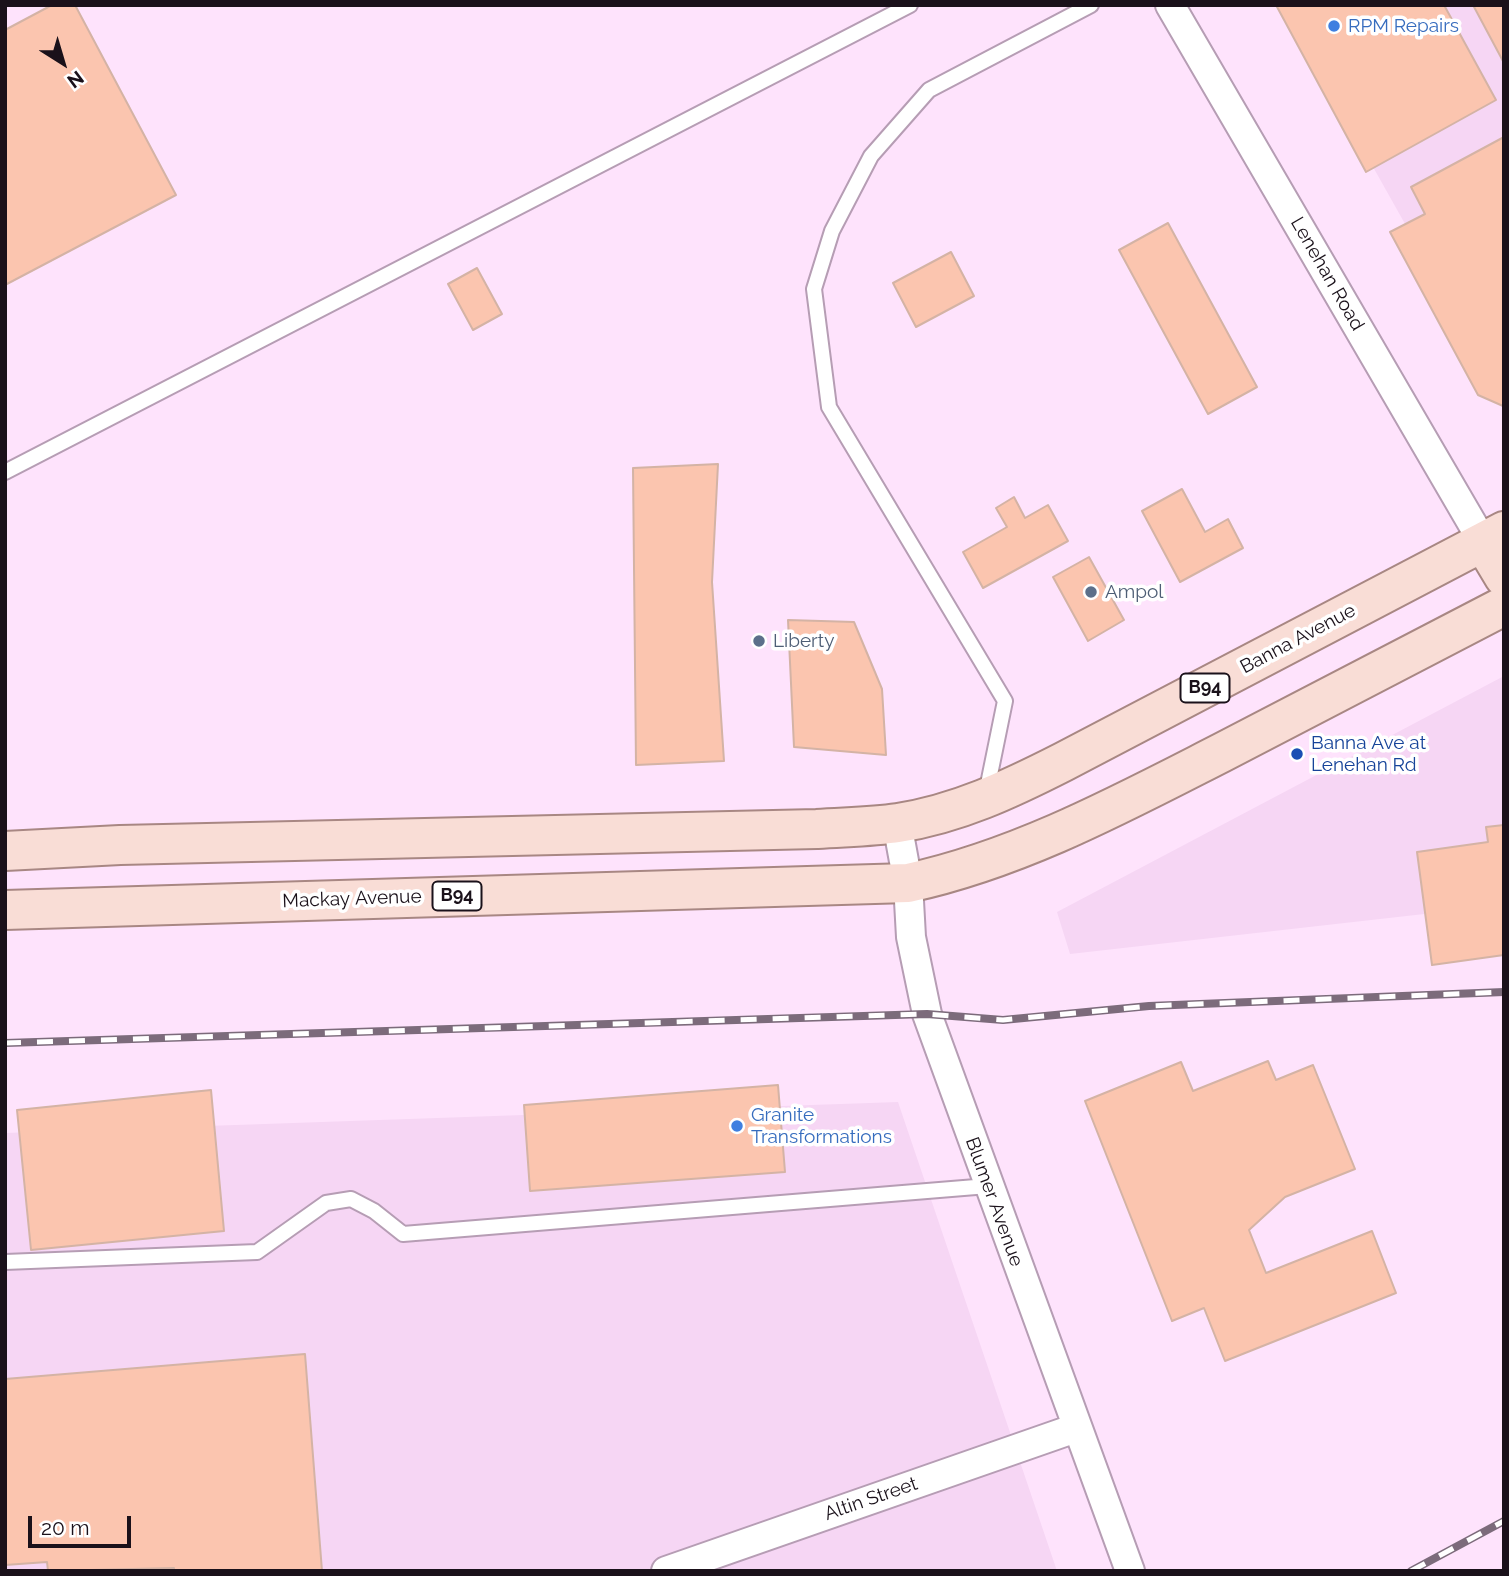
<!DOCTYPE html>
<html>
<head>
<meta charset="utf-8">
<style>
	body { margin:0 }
	#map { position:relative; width:1509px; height:1576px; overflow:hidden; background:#fee3fc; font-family:Raleway,sans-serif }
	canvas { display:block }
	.frame { position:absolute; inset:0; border:7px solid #1a111a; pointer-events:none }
	.north { position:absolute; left:28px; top:28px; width:70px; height:70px; -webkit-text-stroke:5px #fff; paint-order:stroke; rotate:143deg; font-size:19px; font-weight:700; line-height:28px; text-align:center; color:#1a111a }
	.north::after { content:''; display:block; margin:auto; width:24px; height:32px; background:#1a111a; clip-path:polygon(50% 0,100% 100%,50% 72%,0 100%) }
	.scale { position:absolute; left:28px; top:1516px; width:103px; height:32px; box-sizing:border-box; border:4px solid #1a111a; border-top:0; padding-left:9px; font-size:21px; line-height:24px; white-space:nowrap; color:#1a111a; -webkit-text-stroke:5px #fff; paint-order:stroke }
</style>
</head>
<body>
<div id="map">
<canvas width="1509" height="1576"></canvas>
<div class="frame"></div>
<div class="north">N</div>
<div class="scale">20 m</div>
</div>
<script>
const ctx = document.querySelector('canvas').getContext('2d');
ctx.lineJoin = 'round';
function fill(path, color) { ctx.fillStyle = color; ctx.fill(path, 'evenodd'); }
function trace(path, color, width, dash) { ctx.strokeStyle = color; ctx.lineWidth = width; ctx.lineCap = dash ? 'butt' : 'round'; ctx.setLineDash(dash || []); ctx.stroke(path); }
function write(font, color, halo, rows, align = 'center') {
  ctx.font = font + ' Raleway,sans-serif'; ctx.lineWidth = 7; ctx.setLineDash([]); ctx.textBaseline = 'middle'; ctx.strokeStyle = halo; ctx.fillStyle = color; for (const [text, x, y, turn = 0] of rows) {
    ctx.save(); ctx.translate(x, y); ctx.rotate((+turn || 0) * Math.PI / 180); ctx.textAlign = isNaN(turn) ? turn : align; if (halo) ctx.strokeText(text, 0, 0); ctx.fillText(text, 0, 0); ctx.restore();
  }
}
fill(new Path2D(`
	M1282 5H1504V400Z
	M1504 676V905L1070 954 1057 912Z
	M898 1102 1057 1571H5V1133Z`), '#f6d6f4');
const building = new Path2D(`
	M52 5H75L176 195 5 285V30Z
	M1276 5H1444L1496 100 1366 172Z
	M1504 5V63L1473 5Z
	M1504 137V405L1503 406 1478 395 1390 232 1425 214 1411 187Z
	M1168 223 1257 387 1208 414 1119 250Z
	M951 252 974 296 916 327 893 283Z
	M477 268 502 314 473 330 448 284Z
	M718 464 712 582 724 761 636 765 633 468Z
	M1182 489 1205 532 1228 519 1243 548 1180 582 1142 511Z
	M1014 497 1025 518 1048 505 1068 541 983 588 963 552 1007 527 996 508Z
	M1089 557 1124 620 1088 641 1053 577Z
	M788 620 854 622 882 689 886 755 794 747Z
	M1504 825V955L1432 965 1417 852 1488 842 1486 827Z
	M1268 1061 1276 1080 1313 1065 1355 1169 1285 1197 1249 1230 1266 1273 1372 1231 1396 1293 1225 1361 1204 1308 1172 1321 1085 1101 1181 1062 1193 1091Z
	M778 1085 785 1172 530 1191 524 1105Z
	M211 1090 224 1231 31 1250 17 1110Z
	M305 1354 322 1571H174V1568L48 1571 47 1562 5 1565V1379Z`);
fill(building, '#fbc5af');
trace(building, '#d4b3a5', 2);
const lane = new Path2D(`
	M5 472 910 5
	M986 794 1005 701 829 407 814 289 832 231 871 156 929 90 1091 5
	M5 1262 257 1252 326 1203 351 1199 374 1211 403 1234 988 1186`);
const street = new Path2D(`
	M1170 5 1483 542
	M897 823 908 883 911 937 927 1014 1130 1571
	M666 1571 1076 1428`);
const primary = new Path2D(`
	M1483 542 1504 577
	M5 851 120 845 817 829C844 827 871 827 898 823 957 814 1010 789 1063 762L1504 531
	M5 910 908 883C1019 859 1121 804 1221 753 1315 704 1409 655 1504 606`);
trace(lane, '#b69db4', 18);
trace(street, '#b69db4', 32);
trace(primary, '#a88783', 42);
trace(lane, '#fff', 14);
trace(street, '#fff', 28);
trace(primary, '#f9ddd6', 38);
const rail = new Path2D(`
	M5 1043 927 1014 1003 1020 1149 1006 1504 992
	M1411 1571 1504 1521`);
trace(rail, '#7c6b7b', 8);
trace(rail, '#fff', 5, [16]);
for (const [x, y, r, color] of [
	[1334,26,7,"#3f7fe0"],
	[1091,592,7,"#5c6f8a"],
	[759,641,7,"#5c6f8a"],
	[1297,754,7,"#1a4fb4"],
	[737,1126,7,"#3f7fe0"]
]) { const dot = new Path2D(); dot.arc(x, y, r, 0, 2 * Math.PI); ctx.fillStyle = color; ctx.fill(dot); trace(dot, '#fff', 2.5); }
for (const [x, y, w] of [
	[1205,688,49],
	[457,896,49]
]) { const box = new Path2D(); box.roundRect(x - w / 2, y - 14.5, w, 29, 5); ctx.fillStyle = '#fff'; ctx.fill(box); trace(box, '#1a111a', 2); }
write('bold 18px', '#1a111a', null, [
	["B94",1205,688],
	["B94",457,896]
]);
write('19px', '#366cbe', '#fff', [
	["RPM Repairs",1348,26],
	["Granite",751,1115],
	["Transformations",751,1137]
], 'left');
write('19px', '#1a111a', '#fff', [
	["Lenehan Road",1327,274,60],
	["Banna Avenue",1298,639,-28],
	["Mackay Avenue",352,899,-2],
	["Blumer Avenue",994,1202,70],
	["Altin Street",871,1499,-19]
]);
write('19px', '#4e5e75', '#fff', [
	["Ampol",1105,592],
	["Liberty",773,641]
], 'left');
write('19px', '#164399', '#fff', [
	["Banna Ave at",1311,743],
	["Lenehan Rd",1311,765]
], 'left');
</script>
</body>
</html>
